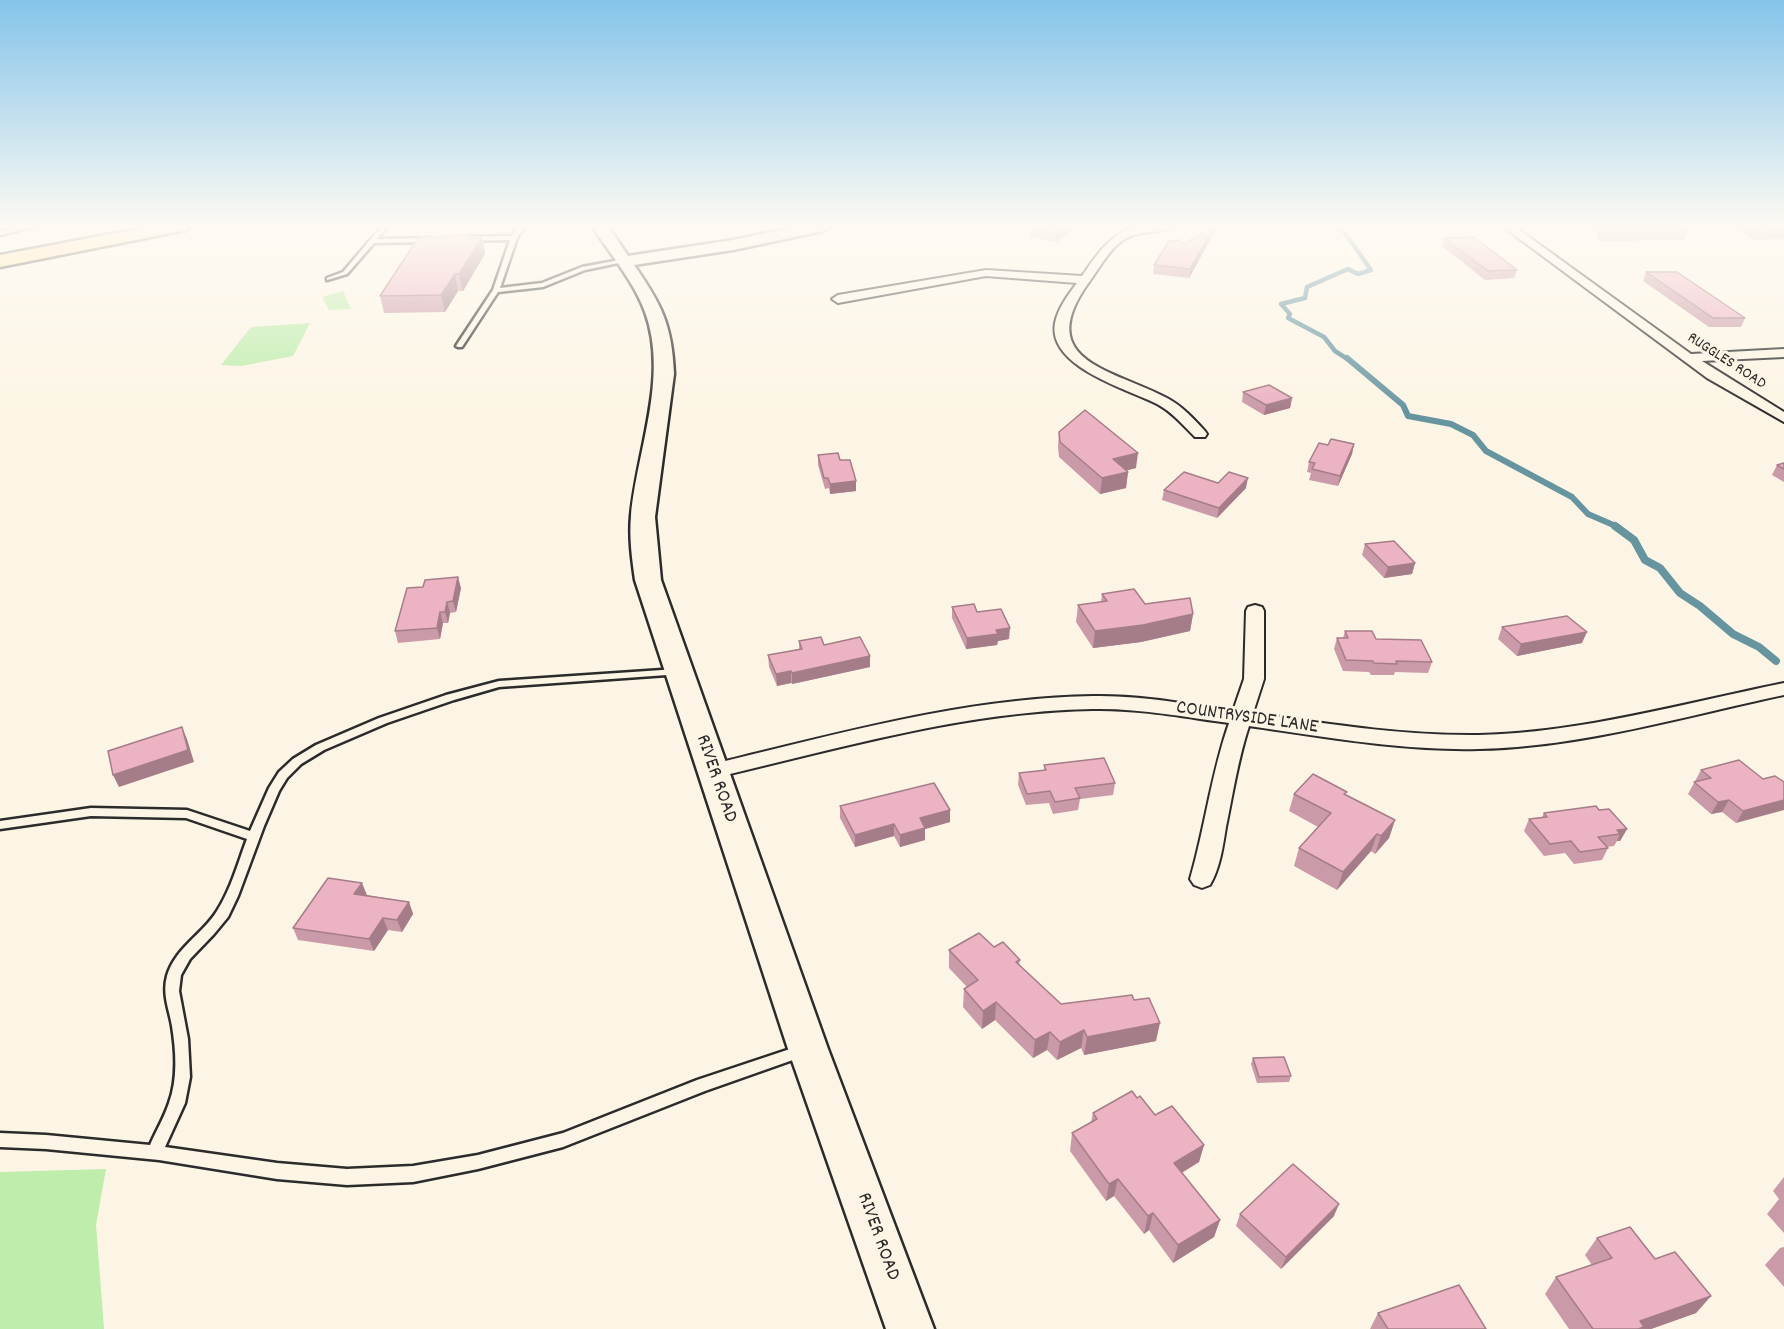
<!DOCTYPE html>
<html>
<head>
<meta charset="utf-8">
<style>
	body { margin:0 }
	canvas { display:block; background:#fcf5e5 }
</style>
</head>
<body>
<canvas width="1784" height="1329"></canvas>
<script>
const ctx = document.querySelector('canvas').getContext('2d');
ctx.lineJoin = 'round';
function fill(path, color) { ctx.fillStyle = color; ctx.fill(path, 'evenodd'); }
function trace(path, color, width, dash) { ctx.strokeStyle = color; ctx.lineWidth = width; ctx.lineCap = dash ? 'butt' : 'round'; ctx.setLineDash(dash || []); ctx.stroke(path); }
function write(font, color, halo, rows, align = 'center') {
  ctx.font = font + ' Dekko,sans-serif'; ctx.lineWidth = 6; ctx.setLineDash([]); ctx.textBaseline = 'middle'; ctx.strokeStyle = halo; ctx.fillStyle = color; for (const [text, x, y, turn = 0] of rows) {
    ctx.save(); ctx.translate(x, y); ctx.rotate((+turn || 0) * Math.PI / 180); ctx.textAlign = isNaN(turn) ? turn : align; if (halo) ctx.strokeText(text, 0, 0); ctx.fillText(text, 0, 0); ctx.restore();
  }
}
fill(new Path2D(`
	M343 291 351 309 329 310 322 297Z
	M310 323 293 356 241 366 221 365 251 327Z
	M106 1169 96 1225 104 1329H0V1172Z`), '#beedac');
trace(new Path2D(`
	M1338 228 1345 233 1371 270 1358 274 1348 269 1307 287 1305 298 1281 304 1290 314 1288 318 1324 337 1335 351 1349 360`), '#6695a0', 4.5);
trace(new Path2D(`
	M1347 358 1403 405 1408 416 1451 424 1473 435 1486 451 1572 497 1588 514 1618 527`), '#6695a0', 6);
trace(new Path2D(`
	M1615 526 1634 540 1645 560 1660 568 1680 593 1700 606 1733 634 1759 647 1776 661`), '#6695a0', 8);
const lane = new Path2D(`
	M25 226H36L0 235V231Z
	M382 226 387 227 377 239 430 238 433 240 430 242 374 243 347 274 327 280V278L343 272Z
	M519 226H525L517 238 500 288 542 283 582 267 625 259 628 261 585 270 543 287 498 292 462 347H458L456 346 493 290 510 240 458 241 455 239 458 237 512 236Z
	M677 669 681 670 682 672 681 674 499 687 454 700 387 723 324 750 301 764 287 778 279 791 264 826 238 896 228 917 214 934 190 959 181 975 179 991 188 1039 190 1077 185 1103 165 1147 277 1163 347 1169 413 1166 478 1155 563 1133 697 1080 802 1045 807 1047 809 1051 807 1055 705 1091 563 1147 478 1169 413 1182 347 1185 277 1179 159 1160 46 1149 0 1147V1133L46 1135 150 1145C156 1131 164 1118 169 1103 178 1079 176 1051 172 1026 169 1009 162 994 167 976 175 948 202 935 217 911 231 889 238 863 247 839L186 818 91 816 0 829V821L91 808 187 810 250 831 269 788 279 772 293 759 316 745 379 718 446 695 499 681Z`);
const street = new Path2D(`
	M1140 226H1172C1159 236 1136 227 1117 245 1105 256 1097 272 1087 285 1033 362 1115 370 1167 398 1182 406 1194 419 1205 431L1207 434 1205 437H1195C1183 425 1172 412 1157 404 1128 389 1047 367 1055 323 1058 308 1068 295 1077 283L986 276 838 303 832 299 838 295 986 270 1082 276C1098 253 1111 232 1140 226Z
	M1502 226H1514L1691 354 1784 349V357L1702 361 1784 412V422L1707 378Z
	M1255 605 1262 607 1264 611V679L1253 713C1328 724 1403 736 1479 735 1579 733 1686 703 1784 683V695C1685 716 1581 747 1479 749 1402 751 1325 737 1249 726 1238 759 1233 793 1226 827 1223 846 1220 868 1210 885L1202 888 1194 885 1190 879C1205 828 1211 774 1229 723 1184 717 1138 708 1093 709 964 711 838 749 713 778L705 776 702 771 705 766 713 764C838 734 964 698 1093 696 1140 695 1187 704 1233 711L1244 679 1246 611 1248 607Z`);
const secondary = new Path2D(`
	M592 226H608L628 256 733 240 801 226H831L823 231 733 250 634 265C661 304 672 324 674 374L655 517 661 580 828 1049 934 1329H886L788 1049 635 580C632 559 629 537 631 516 637 450 669 377 645 312 635 283 609 252 592 226Z`);
const highway = new Path2D(`
	M153 226H190L187 230 181 231 0 267V255Z`);
trace(lane, '#2b2b2b', 5);
trace(street, '#2b2b2b', 4);
trace(secondary, '#2b2b2b', 5);
trace(highway, '#2b2b2b', 5);
fill(lane, '#fcf5e5');
fill(street, '#fcf5e5');
fill(secondary, '#fcf5e5');
fill(highway, '#fdde96');
fill(new Path2D(`
	M1076 226 1056 242 1030 237 1031 229Z
	M1597 226H1677L1687 232 1684 240 1597 241Z
	M1730 226H1784V239L1755 240Z
	M1214 227 1213 235 1189 278 1153 274 1154 265Z
	M482 238 485 254 463 291H458L445 312 384 313 380 296 472 239Z
	M1444 238 1517 270 1514 278 1485 280 1442 246Z
	M1646 272 1745 318 1741 327H1709L1643 281Z
	M1243 392 1292 398 1290 408 1264 415 1242 402Z
	M1059 432 1136 468 1126 471 1128 472 1126 488 1100 494 1059 457 1058 447Z
	M1354 444 1352 454 1338 486 1309 480 1311 473 1307 472 1309 462 1328 445Z
	M818 455 840 460 856 481V491L830 494 829 488 825 489 818 465Z
	M1784 463V482L1772 475 1777 465Z
	M1218 483 1246 488 1217 518 1162 500 1164 490Z
	M1365 544 1415 563 1412 574 1384 578 1362 555Z
	M461 588 456 612 450 613 448 623H443L440 639 398 643 395 631Z
	M1102 594 1145 604 1193 614 1190 631 1141 642 1093 648 1076 622 1078 605 1101 602Z
	M952 607 977 612 1009 639 998 641 997 645 966 649 952 618Z
	M1502 627 1582 643 1517 656 1498 639Z
	M1345 631 1376 639 1432 662 1428 673 1395 672 1394 675H1371L1369 672 1343 671 1334 649 1337 638H1343Z
	M799 641 824 645 870 656V667L792 684 791 683 777 686 769 667 768 655 799 649Z
	M1044 765 1115 783 1113 795 1080 799 1078 810 1053 814 1049 803 1026 805 1018 785 1019 773 1044 770Z
	M1701 770 1763 779 1736 823 1722 812 1711 814 1688 794Z
	M1294 794 1346 795 1395 820 1389 838 1375 854 1371 851 1337 890 1294 866 1299 848 1318 827 1289 811Z
	M840 806 950 822 925 829V840L900 847 894 836 855 847 840 818Z
	M1599 810 1627 829 1620 841H1617L1614 846 1607 847 1608 848 1602 860 1574 864 1565 853 1544 856 1524 831 1529 819 1542 817 1544 813Z
	M367 895 409 902 413 914 402 932 388 930 374 951 298 940 293 928Z
	M994 947 1020 960 1019 965 1061 1004 1134 1000 1156 1041 1084 1055 1081 1048 1057 1060 1047 1050 1033 1058 995 1020 982 1029 963 1007 964 989 967 987 949 968V950Z
	M1253 1058 1291 1076 1289 1082 1257 1083 1251 1064Z
	M1137 1098 1155 1115 1204 1145 1199 1162 1182 1173 1220 1220 1214 1237 1173 1263 1149 1230 1144 1234 1114 1196 1106 1201 1070 1151 1072 1133 1091 1122 1093 1113Z
	M1784 1177V1233L1767 1214 1779 1199 1773 1191Z
	M1240 1214 1334 1216 1281 1269 1236 1226Z
	M1597 1238 1655 1259 1711 1296 1696 1313 1651 1329H1569L1545 1294 1556 1277 1592 1265 1585 1255Z
	M1784 1247V1287L1765 1265 1780 1248Z
	M1378 1313 1486 1329H1370Z`), '#cb9aa8');
fill(new Path2D(`
	M1067 226H1076L1056 242V234Z
	M1214 227 1213 235 1189 278 1190 269Z
	M482 238 485 254 463 291 459 274Z
	M455 274 458 291 445 312 441 295Z
	M1292 398 1290 408 1264 415 1266 405Z
	M1354 444 1352 454 1338 486 1340 476Z
	M1138 453 1136 468 1111 474 1113 459Z
	M1128 472 1126 488 1100 494 1102 478Z
	M1248 478 1246 488 1217 518 1219 508Z
	M856 481V491L830 494V484Z
	M1415 563 1412 574 1384 578 1388 567Z
	M458 577 461 588 456 612 453 601Z
	M447 602 450 613 448 623 445 612Z
	M440 612 443 623 440 639 437 628Z
	M1193 614 1190 631 1141 642 1093 648 1095 631Z
	M1010 628 1009 639 998 641 997 645 966 649 967 638 996 630Z
	M1587 632 1582 643 1517 656 1521 644Z
	M870 656V667L792 684V673Z
	M791 671V683L777 686 776 674Z
	M182 727 187 739 194 762 119 787 113 775Z
	M1729 800 1722 812 1711 814 1718 802Z
	M1784 800V810L1736 823 1743 811Z
	M950 810V822L925 829V840L900 847V835L920 818Z
	M1395 820 1389 838 1375 854 1381 836Z
	M894 824V836L855 847V835Z
	M1627 829 1620 841H1617L1620 834 1617 830Z
	M1377 834 1371 851 1337 890 1343 872Z
	M362 883 367 895 359 906 354 894Z
	M409 902 413 914 402 932 397 920Z
	M383 918 388 930 374 951 369 939Z
	M996 1002 995 1020 982 1029 983 1011Z
	M1160 1023 1156 1041 1084 1055 1087 1037Z
	M1084 1030 1081 1048 1057 1060 1060 1042Z
	M1050 1032 1047 1050 1033 1058 1035 1040Z
	M1204 1145 1199 1162 1169 1180 1174 1163Z
	M1118 1179 1114 1196 1106 1201 1109 1184Z
	M1339 1204 1334 1216 1281 1269 1286 1257Z
	M1153 1213 1149 1230 1144 1234 1148 1216Z
	M1220 1220 1214 1237 1173 1263 1178 1245Z
	M1711 1296 1696 1313 1651 1329H1634L1640 1321Z`), '#a57d88');
const building = new Path2D(`
	M1036 226H1067L1056 234 1031 229Z
	M1599 226H1677L1687 232 1600 234Z
	M1747 226H1784V231L1758 232Z
	M1214 227 1190 269 1154 265 1169 241 1180 240 1184 244Z
	M471 234 468 239 482 238 459 274H455L441 295 380 296 418 238Z
	M1474 237 1517 270 1488 271 1444 238Z
	M1646 272H1677L1745 318H1713Z
	M1269 385 1292 398 1266 405 1243 392Z
	M1085 410 1138 453 1113 459 1128 472 1102 478 1060 442 1059 432Z
	M1331 439 1354 444 1340 476 1312 469 1315 463 1309 462 1319 443 1328 445Z
	M838 453 840 460H850L856 481 830 484 828 478H824L818 455Z
	M1784 463V469L1777 465Z
	M1184 472 1218 483 1229 472 1248 478 1219 508 1164 490Z
	M1394 541 1415 563 1388 567 1365 544Z
	M458 577 453 601 447 602 445 612H440L437 628 395 631 407 588 423 587 425 580Z
	M1134 589 1145 604 1190 598 1193 614 1143 625 1095 631 1078 605 1107 601 1102 594Z
	M974 604 977 612 1001 609 1010 628 996 630 998 634 967 638 952 607Z
	M1567 616 1587 632 1521 644 1502 627Z
	M1345 631H1372L1376 639 1421 640 1432 662 1396 661 1397 664 1374 663 1373 661 1346 660 1337 638H1348Z
	M821 637 824 645 860 637 870 656 792 673 791 671 776 674 768 655 802 649 799 641Z
	M182 727 188 750 113 775 108 751Z
	M1104 758 1115 783 1075 788 1080 798 1055 802 1050 791 1027 794 1019 773 1046 770 1044 765Z
	M1739 760 1763 779 1775 776 1784 782V800L1743 811 1729 800 1718 802 1694 782 1711 778 1701 770Z
	M1313 774 1347 792 1344 794 1395 820 1381 836 1377 834 1343 872 1299 848 1331 813 1294 794Z
	M934 783 950 810 920 818 925 828 900 835 894 824 855 835 840 806Z
	M1596 806 1599 810 1609 809 1627 829 1617 830 1620 834 1598 837 1608 848 1580 852 1571 841 1550 844 1529 819 1547 817 1544 813Z
	M328 878 362 883 354 894 409 902 397 920 383 918 369 939 293 928Z
	M979 933 994 947 1003 942 1020 960 1016 962 1061 1004 1132 995 1134 1000 1149 998 1160 1023 1087 1037 1084 1030 1060 1042 1050 1032 1035 1040 996 1002 983 1011 964 989 978 980 949 950Z
	M1284 1057 1291 1076 1259 1077 1253 1058Z
	M1132 1091 1137 1098 1140 1096 1155 1115 1172 1106 1204 1145 1174 1163 1220 1220 1178 1245 1153 1213 1148 1216 1118 1179 1109 1184 1072 1133 1097 1119 1093 1113Z
	M1293 1164 1339 1204 1286 1257 1240 1214Z
	M1630 1227 1655 1259 1675 1252 1711 1296 1640 1321 1644 1327 1638 1329H1593L1556 1277 1612 1258 1597 1238Z
	M1459 1285 1486 1329H1388L1378 1313Z`);
fill(building, '#ecb3c3');
trace(building, '#a57d88', 1.5);
const sky = ctx.createLinearGradient(0, 0, 0, 412);
sky.addColorStop(0, '#84c4ea');
sky.addColorStop(0.55, '#fefaf3');
sky.addColorStop(1, '#fefaf300');
ctx.fillStyle = sky;
ctx.fillRect(0, 0, 1784, 412);
write('16px', '#2b2b2b', '#fcf5e5', [
	["RUGGLES ROAD",1726,362,33]
]);
write('20px', '#2b2b2b', '#fcf5e5', [
	["COUNTRYSIDE LANE",1247,719,8],
	["RIVER ROAD",715,779,71],
	["RIVER ROAD",877,1237,70]
]);
</script>
</body>
</html>
